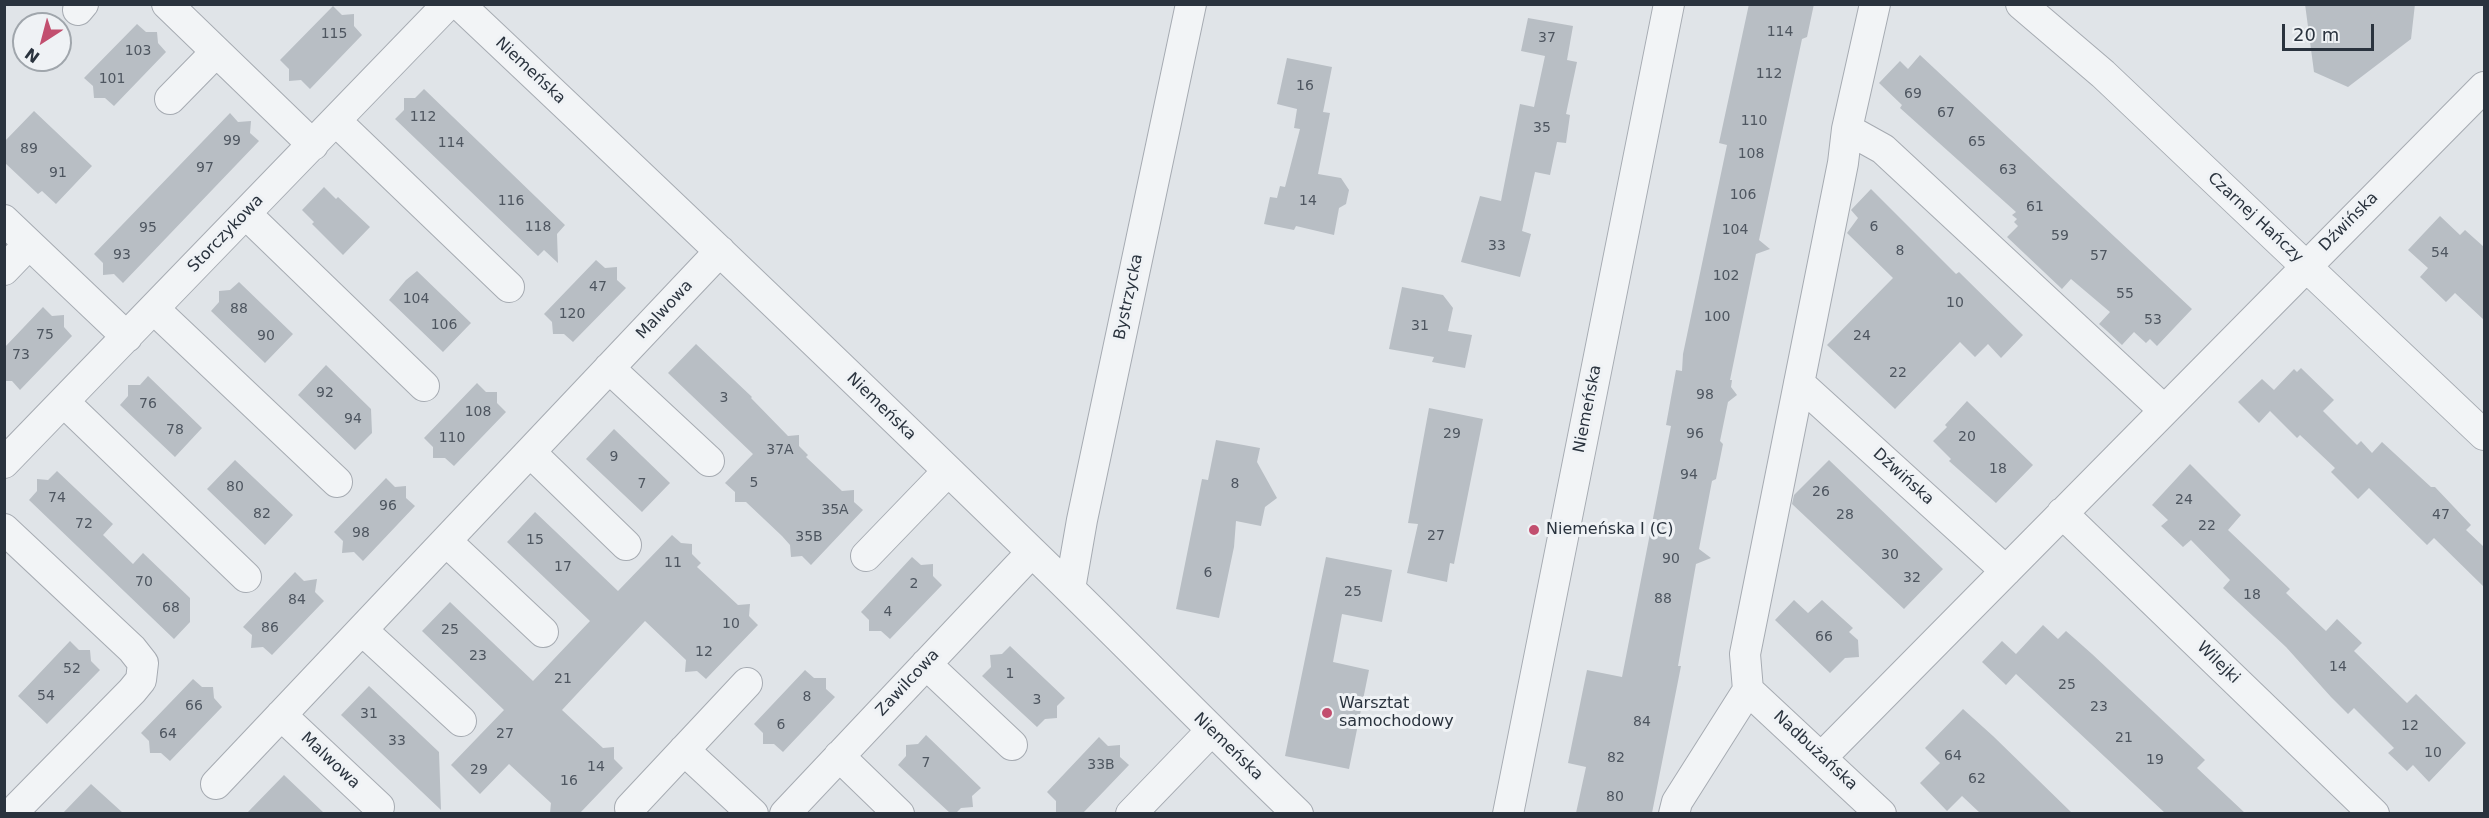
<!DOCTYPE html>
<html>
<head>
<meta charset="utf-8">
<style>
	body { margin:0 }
	#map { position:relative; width:2489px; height:818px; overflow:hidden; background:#e0e4e8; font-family:"DejaVu Sans",sans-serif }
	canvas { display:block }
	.frame { position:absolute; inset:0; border:6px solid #2a333e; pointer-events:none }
	.north { position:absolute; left:12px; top:12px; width:60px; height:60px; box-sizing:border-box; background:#eff2f5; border:2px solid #a0a6ac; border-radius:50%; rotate:216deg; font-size:16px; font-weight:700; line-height:24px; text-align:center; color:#2a333e }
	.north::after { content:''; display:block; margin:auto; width:21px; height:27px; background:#c24f6f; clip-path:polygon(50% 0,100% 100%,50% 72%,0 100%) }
	.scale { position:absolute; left:2282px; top:24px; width:92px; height:27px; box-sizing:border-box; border:3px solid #2a333e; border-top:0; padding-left:8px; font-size:18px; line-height:21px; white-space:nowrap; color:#2a333e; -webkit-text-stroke:4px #eff2f5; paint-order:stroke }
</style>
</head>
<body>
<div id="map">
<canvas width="2489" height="818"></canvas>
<div class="frame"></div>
<div class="north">N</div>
<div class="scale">20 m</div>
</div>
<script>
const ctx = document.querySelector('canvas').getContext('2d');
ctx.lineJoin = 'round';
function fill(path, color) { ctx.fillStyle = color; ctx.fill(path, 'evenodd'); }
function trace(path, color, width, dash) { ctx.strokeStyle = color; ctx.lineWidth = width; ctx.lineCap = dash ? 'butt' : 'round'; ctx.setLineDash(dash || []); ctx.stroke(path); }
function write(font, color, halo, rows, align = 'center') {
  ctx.font = font + ' "DejaVu Sans",sans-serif'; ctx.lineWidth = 6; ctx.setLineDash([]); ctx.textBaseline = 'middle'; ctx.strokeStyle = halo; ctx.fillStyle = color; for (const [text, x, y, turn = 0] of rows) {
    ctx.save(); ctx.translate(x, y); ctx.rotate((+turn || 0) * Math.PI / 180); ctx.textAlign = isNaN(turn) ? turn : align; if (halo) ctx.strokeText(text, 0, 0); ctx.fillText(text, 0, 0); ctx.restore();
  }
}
fill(new Path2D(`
	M1749 4H1814L1807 37 1802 39 1759 240 1770 249 1756 254 1730 380H1732L1731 387 1737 395 1728 402 1720 441 1723 444 1716 479 1712 481 1699 549 1711 558 1696 564 1678 666H1681L1652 813H1576L1586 767 1568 763 1587 670 1622 677 1671 426 1666 425 1676 370 1682 371 1683 354 1727 145 1719 143Z
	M2305 4H2415L2411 39 2348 87 2314 72Z
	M333 6 342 15 354 14V26L362 35 310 89 301 80 289 81V69L280 60Z
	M1528 18 1573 26 1567 60 1577 62 1566 114 1570 115 1566 143 1557 142 1550 175 1535 172 1522 231 1531 234 1520 277 1461 262 1480 196 1501 201 1520 104 1534 107 1545 56 1521 51Z
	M137 24 146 32H157L158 43 166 52 114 106 105 98H94L93 86 84 78Z
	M1920 55 2192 309 2157 346 2150 339 2146 343 2134 332 2122 345 2107 331 2099 324 2110 312 2071 279 2062 289 2007 237 2018 226 2014 222 2017 219 2012 215 2016 212 1900 108 1902 105 1879 83 1900 61 1908 69Z
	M1287 58 1332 67 1323 112 1330 113 1318 174 1341 178 1349 190 1346 204 1339 208 1334 235 1296 226 1294 230 1264 224 1270 197 1277 198 1280 186 1285 187 1300 129 1294 128 1297 109 1277 104Z
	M424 89 565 225 557 234 558 263 544 250 538 256 395 119 404 110V98H415Z
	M34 111 92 166 56 204 42 191 38 194 4 162V142Z
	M230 113 238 122 251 121 250 133 259 141 123 283 114 274 103 275V263L94 254Z
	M324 187 336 199 338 197 370 227 343 255 312 224 314 222 302 210Z
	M1871 189 1956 274 1959 272 2023 335 2001 358 1988 344 1975 357 1960 342 1895 409 1827 345 1893 278 1847 233 1858 218 1851 210Z
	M2440 216 2460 235 2465 230 2484 247V320L2455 293 2446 302 2420 277 2428 268 2408 250Z
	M596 260 605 268 617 267V280L626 288 573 342 564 334H553L552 322 544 314Z
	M417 271 471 323 443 352 389 300 406 280Z
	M239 282 293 334 265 363 211 311 219 302V291L230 290Z
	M1402 287 1443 295 1453 308 1448 331 1472 335 1465 368 1432 362 1434 357 1389 349Z
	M43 307 52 316 64 315V327L72 336 20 390 12 381H4V348Z
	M696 344 752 397 751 398 788 436 799 435V446L808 455 806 457 842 491 854 490V502L863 510 811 565 802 556 791 557 790 545 782 536 746 502H735V492L725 483 753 454 668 373Z
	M326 365 371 409 372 433 355 450 298 395Z
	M2301 368 2334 400 2323 411 2357 445 2361 441 2372 453 2382 442 2431 487H2435L2471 525 2466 530 2484 547V587L2434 538 2427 545 2369 488 2358 499 2331 472 2335 468 2300 435 2297 438 2270 411 2259 423 2238 402 2262 379 2274 390 2294 369 2297 372Z
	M148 376 202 428 175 457 120 405 128 396V385H140Z
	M477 383 486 392H497V403L506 412 454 466 445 458H433V447L424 438Z
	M1967 401 2033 465 1996 503 1949 461 1951 459 1933 441 1947 427 1945 425Z
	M1429 408 1483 419 1454 564 1450 563 1447 582 1407 573 1418 524 1408 523Z
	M614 429 670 483 642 512 586 459Z
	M1216 440 1260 448 1257 462 1277 498 1265 507 1261 526 1236 521 1234 547 1219 618 1176 609 1202 479 1208 480Z
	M235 460 293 515 265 545 207 489Z
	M1829 460 1943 569 1904 609 1792 504 1794 495Z
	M2190 464 2241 515 2228 530 2290 589 2286 593 2326 631 2337 619 2362 643 2354 651 2407 703 2416 694 2466 743 2429 782 2413 765 2407 771 2388 753 2394 748 2354 708 2348 714 2331 697 2286 647 2223 588 2230 580 2191 540 2183 547 2161 526 2168 520 2152 505Z
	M57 471 113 524 103 535 133 564 143 553 190 598V622L174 639 29 500 37 491V479L48 480Z
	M386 478 395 487 406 486V498L415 506 363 561 354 552 342 553 343 541 334 532Z
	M535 512 618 591 672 535 681 543 692 544V554L701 563 697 567 738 605 750 604 749 616 758 625 706 679 697 671 685 672 686 660 645 621 562 710 603 748 614 747V759L623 768 580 813H550L551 803 509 764 480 794 451 765 504 710 422 631 450 602 533 681 590 621 507 542Z
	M912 557 921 565 933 564V576L942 585 890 639 881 631H869V620L861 612Z
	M1326 557 1392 570 1382 622 1342 614 1333 662 1369 670 1349 769 1285 756Z
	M295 572 304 581 317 579 315 592 324 601 272 655 263 647 251 648 252 635 243 627Z
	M1794 600 1808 613 1822 600 1853 628 1849 632 1858 640 1859 657 1845 658 1830 673 1775 620Z
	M2043 625 2058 639 2066 631 2092 654 2205 760 2197 768 2245 813H2165L2016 674 2006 685 1982 662 2002 641 2016 654Z
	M70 641 79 650H90L91 661 100 670 47 724 18 696Z
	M1010 646 1065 698 1057 706V718L1045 719 1037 727 982 676 991 667 990 655 1002 654Z
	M805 670 814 678H826V689L835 697 783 752 774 744H763V733L754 724Z
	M193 679 202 687H213L214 698 222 707 170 761 161 753H150L149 741 141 733Z
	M369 686 439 752 441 810 341 715Z
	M1963 709 1993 736 2072 813H1980L1962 796 1947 811 1920 783 1940 763 1925 748Z
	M926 735 981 788 972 796 973 807 961 808 956 813H950L898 765 906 756V745L918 744Z
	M1099 737 1108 746 1120 745V757L1129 765 1083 813H1056V801L1047 792Z
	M284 775 324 813H247Z
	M91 784 123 813H63Z`), '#b8bec4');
const minor = new Path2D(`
	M167 4 313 145
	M459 4C651 185 842 367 1031 551 1121 638 1207 727 1298 814
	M2021 4 2103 74 2484 435
	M78 10 83 4
	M170 99 216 52
	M336 121 509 287
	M1847 129 1883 149 2164 410
	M246 214 424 386
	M4 220 127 337
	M4 270 29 244
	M154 309 337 482
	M609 368 709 461
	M1799 383 2006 571
	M64 402 246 577
	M530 452 626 545
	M4 463 448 4
	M2062 513 2374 814
	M4 529 132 649 143 663 141 680 132 691 18 807
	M446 541 543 632
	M866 556 948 471
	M1070 589 1082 520 1191 4
	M362 630 461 721
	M926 664 1012 745
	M1748 690 1881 814
	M281 715 379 807
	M684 750 753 814
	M839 756 899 814
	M1822 757 2484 87
	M216 784 720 251
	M630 808 747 683
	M785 814 1032 552
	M1131 814 1211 731
	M1508 814 1669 4
	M1674 814 1677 802 1748 690 1745 654 1843 163 1847 129 1875 4`);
trace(minor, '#a6abb2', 32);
trace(minor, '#f2f4f6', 30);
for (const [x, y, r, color] of [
	[1534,530,6,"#c24f6f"],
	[1327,713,6,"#c24f6f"]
]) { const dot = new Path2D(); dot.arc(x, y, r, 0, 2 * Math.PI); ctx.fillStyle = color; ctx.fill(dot); trace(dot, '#eff2f5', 2); }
write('14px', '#4e5660', null, [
	["114",1780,32],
	["115",334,34],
	["37",1547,38],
	["103",138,51],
	["112",1769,74],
	["101",112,79],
	["16",1305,86],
	["69",1913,94],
	["67",1946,113],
	["112",423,117],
	["110",1754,121],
	["35",1542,128],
	["99",232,141],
	["65",1977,142],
	["114",451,143],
	["89",29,149],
	["108",1751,154],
	["97",205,168],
	["63",2008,170],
	["91",58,173],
	["106",1743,195],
	["116",511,201],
	["14",1308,201],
	["61",2035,207],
	["118",538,227],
	["6",1874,227],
	["95",148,228],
	["104",1735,230],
	["59",2060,236],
	["33",1497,246],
	["8",1900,251],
	["54",2440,253],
	["93",122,255],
	["57",2099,256],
	["102",1726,276],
	["47",598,287],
	["55",2125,294],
	["104",416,299],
	["10",1955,303],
	["88",239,309],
	["120",572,314],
	["100",1717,317],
	["53",2153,320],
	["106",444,325],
	["31",1420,326],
	["75",45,335],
	["90",266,336],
	["24",1862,336],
	["73",21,355],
	["22",1898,373],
	["92",325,393],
	["98",1705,395],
	["3",724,398],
	["76",148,404],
	["108",478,412],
	["94",353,419],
	["78",175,430],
	["29",1452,434],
	["96",1695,434],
	["20",1967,437],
	["110",452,438],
	["37A",780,450],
	["9",614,457],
	["18",1998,469],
	["94",1689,475],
	["5",754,483],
	["7",642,484],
	["8",1235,484],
	["80",235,487],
	["26",1821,492],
	["74",57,498],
	["24",2184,500],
	["96",388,506],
	["35A",835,510],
	["82",262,514],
	["28",1845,515],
	["47",2441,515],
	["72",84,524],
	["22",2207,526],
	["98",361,533],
	["27",1436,536],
	["35B",809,537],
	["15",535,540],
	["30",1890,555],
	["90",1671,559],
	["11",673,563],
	["17",563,567],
	["6",1208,573],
	["32",1912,578],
	["70",144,582],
	["2",914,584],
	["25",1353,592],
	["18",2252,595],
	["88",1663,599],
	["84",297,600],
	["68",171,608],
	["4",888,612],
	["10",731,624],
	["86",270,628],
	["25",450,630],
	["66",1824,637],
	["12",704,652],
	["23",478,656],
	["14",2338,667],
	["52",72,669],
	["1",1010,674],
	["21",563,679],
	["25",2067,685],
	["54",46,696],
	["8",807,697],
	["3",1037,700],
	["66",194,706],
	["23",2099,707],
	["31",369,714],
	["84",1642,722],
	["6",781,725],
	["12",2410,726],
	["64",168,734],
	["27",505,734],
	["21",2124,738],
	["33",397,741],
	["10",2433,753],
	["64",1953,756],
	["82",1616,758],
	["19",2155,760],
	["7",926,763],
	["33B",1101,765],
	["14",596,767],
	["29",479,770],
	["62",1977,779],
	["16",569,781],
	["80",1615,797]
]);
write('16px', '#2a333e', '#eff2f5', [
	["Niemeńska",530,71,43],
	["Czarnej Hańczy",2255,218,43],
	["Dźwińska",2349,222,-45],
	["Storczykowa",226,234,-46],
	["Bystrzycka",1129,297,-78],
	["Malwowa",665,310,-47],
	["Niemeńska",881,407,44],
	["Niemeńska",1588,409,-79],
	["Dźwińska",1903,477,42],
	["Wilejki",2218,663,44],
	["Zawilcowa",908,683,-47],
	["Niemeńska",1228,747,44],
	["Nadbużańska",1815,751,43],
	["Malwowa",330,761,43]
]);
write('16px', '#2a333e', '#eff2f5', [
	["Niemeńska I (C)",1546,530],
	["Warsztat",1339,704],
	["samochodowy",1339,722]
], 'left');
</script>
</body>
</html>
